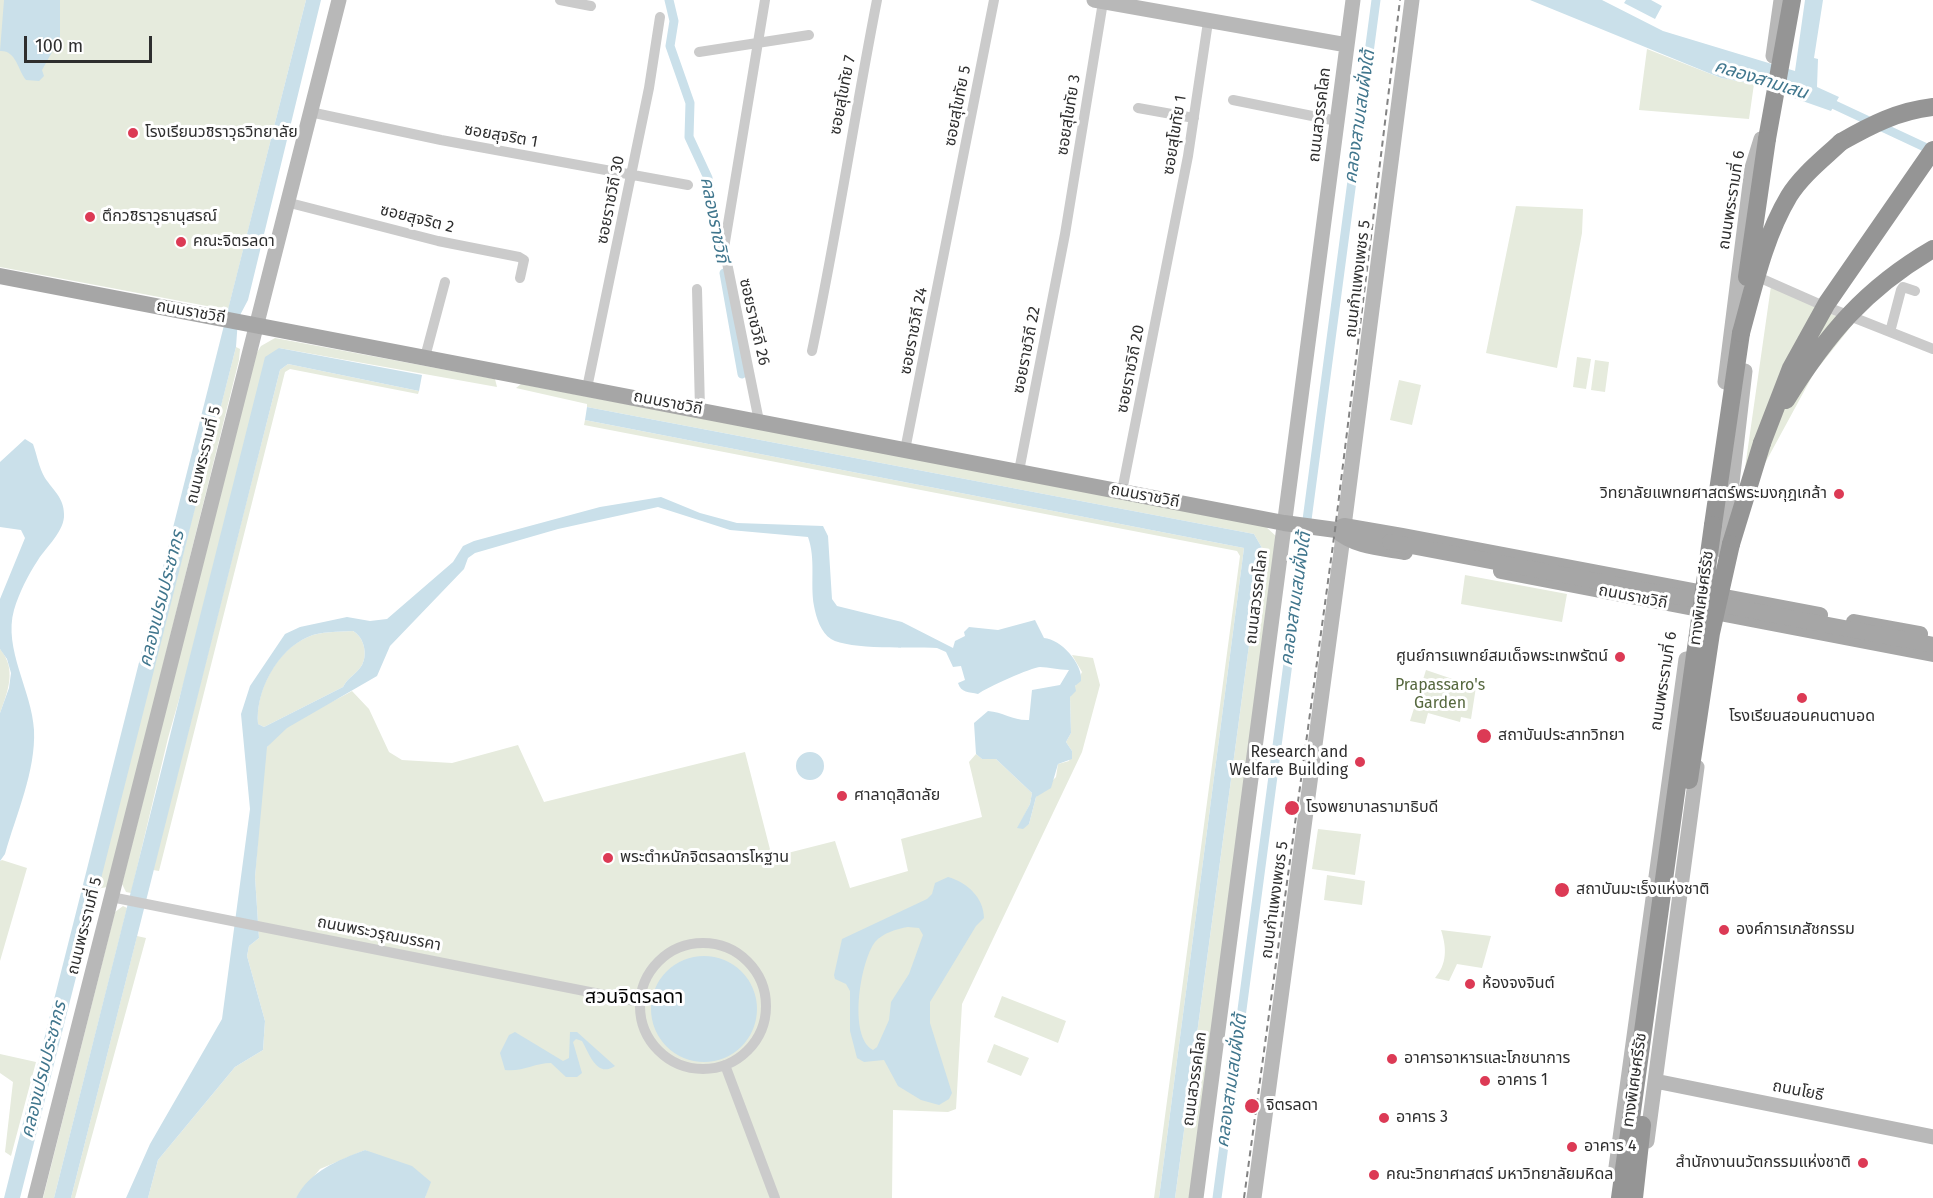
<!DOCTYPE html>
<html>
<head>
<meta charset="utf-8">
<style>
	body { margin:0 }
	#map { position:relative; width:1933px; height:1198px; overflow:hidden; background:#fff; font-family:"Fira Sans",sans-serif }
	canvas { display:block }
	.scale { position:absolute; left:24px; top:36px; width:128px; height:27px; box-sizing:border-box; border:3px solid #2e2e2e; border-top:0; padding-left:8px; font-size:18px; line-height:21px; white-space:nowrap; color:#2e2e2e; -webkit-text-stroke:4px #fff; paint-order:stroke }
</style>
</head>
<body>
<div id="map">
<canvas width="1933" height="1198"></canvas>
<div class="scale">100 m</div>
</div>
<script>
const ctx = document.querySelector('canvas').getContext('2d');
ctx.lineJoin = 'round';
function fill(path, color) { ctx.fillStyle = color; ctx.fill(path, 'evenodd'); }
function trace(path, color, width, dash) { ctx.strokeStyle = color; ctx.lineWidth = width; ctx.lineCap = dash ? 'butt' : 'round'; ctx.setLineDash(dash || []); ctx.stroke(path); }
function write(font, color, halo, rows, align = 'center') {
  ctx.font = font + ' "Fira Sans","Noto Sans Thai",sans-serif'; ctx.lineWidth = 6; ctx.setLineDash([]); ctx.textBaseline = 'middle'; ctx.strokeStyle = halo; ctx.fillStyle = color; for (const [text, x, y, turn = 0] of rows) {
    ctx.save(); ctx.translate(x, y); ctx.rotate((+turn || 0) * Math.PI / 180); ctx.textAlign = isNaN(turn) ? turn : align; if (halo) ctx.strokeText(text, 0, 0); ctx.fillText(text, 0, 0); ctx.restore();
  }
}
fill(new Path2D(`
	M0 0H306L228 310 0 267Z
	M1647 49 1721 78 1754 84 1749 119 1639 110Z
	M1516 206 1583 209 1582 233 1557 368 1486 353Z
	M1771 286 1853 324 1814 373 1757 478 1744 475Z
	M275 338 495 379 497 387 279 348 168 738 131 893 126 892 122 884 256 354 261 346Z
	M236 347 240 349 239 360 109 882 107 887 97 889Z
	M1577 357 1591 359 1586 389 1573 387Z
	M1595 360 1609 362 1605 392 1591 390Z
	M288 364 419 391 418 394 290 369 285 372 159 871 153 870 280 370Z
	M1399 380 1421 385 1412 425 1390 420Z
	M521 384 1265 526 1277 537 1191 1198H1175L1262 548 1254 534 587 407V404L516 388Z
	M585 420 1244 548 1159 1198H1154L1240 556 1237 551 584 425Z
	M1465 575 1567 594 1562 622 1461 604Z
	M353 631C364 637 368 654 362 665 357 674 348 677 343 687L264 727 258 724C255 692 276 650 308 637 320 631 339 632 353 631Z
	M0 649C17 669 8 691 0 713Z
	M1072 655 1093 658 1100 685 1082 752 962 1004 956 1109 948 1112 893 1110 892 1198H425L430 1182 365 1150 320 1169 296 1198H148L158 1160 235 1067 263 1050 265 1021 247 956 249 946 259 938 255 877 265 750C282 722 324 707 352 691L369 709 389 752 402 760 452 763 518 745 544 802 745 752 772 857 835 841 850 888 908 871 901 839 982 817 969 762 976 754 982 759H996L1032 793 1030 804 1018 828 1029 824 1036 797 1056 777 1058 764 1069 761 1072 751 1066 742 1071 733 1070 697 1082 672Z
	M1426 670 1476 687 1471 719 1461 717 1460 722 1428 713 1425 724 1410 721Z
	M1318 829 1361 834 1355 875 1312 869Z
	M2 860 27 868 0 961V861Z
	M1327 875 1365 881 1362 905 1324 900Z
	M123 906 127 908 54 1198H43L115 912Z
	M1441 930 1491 936 1482 968 1457 964 1449 981 1435 978C1447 964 1447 948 1441 930Z
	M137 936 146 938 75 1198H71Z
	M1002 996 1066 1021 1058 1043 994 1017Z
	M994 1044 1029 1058 1021 1076 987 1062Z
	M0 1054 36 1062 11 1156 5 1152 13 1082 0 1073Z`), '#e6ebdd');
fill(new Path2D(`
	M4 0H60V38L42 70 44 76 39 81 26 80C18 70 16 50 0 51Z
	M306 0H321L248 300 238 319 236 347 20 1198H4Z
	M1530 0H1602L1663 31 1795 71 1805 0H1823L1814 58 1818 59 1817 87 1839 97 1831 111 1754 84 1721 78Z
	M1626 0H1651L1662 6 1655 19 1624 3Z
	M279 348 422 375 419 391 288 364 280 370 71 1198H54L265 357Z
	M587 407 1254 534 1262 548 1175 1198H1159L1244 548 585 420Z
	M25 439 33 444C37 455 39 468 45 478 53 490 64 498 64 514 65 531 46 547 38 560 28 575 19 593 14 610 3 649 32 691 34 730 36 771 16 815 5 854L0 861V713L9 688 11 673 7 659 0 649V599L25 538 21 530 0 527V462Z
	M661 497 700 513 737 523 823 526 828 536 832 599 837 606 902 622 953 648 955 641 965 636 964 632 969 627 998 630 1035 620 1044 638C1061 639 1083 664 1081 681L1075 686 1076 691 1070 697 1071 733 1066 742 1072 751V759L1058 764 1051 788 1036 797 1029 824 1023 829 1017 828 1030 804 1032 793 996 759H982L976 754 974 723 988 711C1003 712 1014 721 1029 720L1032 690 1060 685 1069 670C1058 670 1049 667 1040 667 1032 667 986 688 978 694 969 692 961 693 958 683L965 680 961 666 953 667 946 652 937 648C913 647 849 650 831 639 821 633 816 617 814 606 810 584 816 559 808 537L730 530 658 507 558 529 475 553 468 558 464 569 390 646 377 676 287 728 267 747 255 877 259 938 249 946 247 956 265 1021 263 1050 235 1067 158 1160 148 1198H126L150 1144 222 1019 250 809 241 714 250 686 285 634 300 627 347 617 370 621 387 619 453 562 463 546 474 541 600 507ZM353 631C364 637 368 654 362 665 357 674 348 677 343 687L264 727 258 724C255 692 277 650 308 637 320 631 339 632 353 631Z
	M796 766a14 14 0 1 1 28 0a14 14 0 1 1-28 0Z
	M948 877C967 882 984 898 984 918L976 926 930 1002V1023L952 1093 949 1099 939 1105 921 1100 898 1086 884 1060 864 1062 857 1058 850 1031V991L846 984 835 979 834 975 842 939 927 899 932 894 935 883ZM908 927 919 928 923 935 909 974 891 1002 889 1020 877 1047 873 1050C848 1037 860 962 875 942 883 933 896 929 908 927Z
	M651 1009a53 53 0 1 1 106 0a53 53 0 1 1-106 0Z
	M515 1032 563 1061 569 1058 570 1032H577L615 1066C597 1078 590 1055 582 1041L576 1039 573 1042 582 1073 577 1077H566L551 1063C534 1063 523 1072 505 1070L500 1053 509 1035Z
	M365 1150 412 1166 431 1182 425 1198H296C311 1170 337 1161 365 1150Z`), '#cae0ea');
trace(new Path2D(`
	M669 0 674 21 670 46 690 103 689 137 708 178 721 257
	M1824 100 1933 151
	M724 273 742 374
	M1217 1198 1376 0`), '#cae0ea', 9);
trace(new Path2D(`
	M560 0 591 6
	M699 52 809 35
	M1233 100 1337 121
	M1138 108 1194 118
	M310 112 441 140 688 185
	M286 202 438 241 519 257 524 260 520 278
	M1758 277 1817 303 1933 349
	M697 289 700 409
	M1890 332 1901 290 1903 287 1915 291
	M812 351C837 234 854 117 877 0
	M425 357 445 282
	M587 388 649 88 660 17
	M759 421 724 248 765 0
	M905 450 994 0
	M1019 471 1065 234 1103 2
	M1122 491 1188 156 1208 22
	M111 897 640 1002
	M640 1006a63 63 0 1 1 126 0a63 63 0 1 1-126 0Z
	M725 1065 775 1198`), '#cbcbcb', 10);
trace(new Path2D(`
	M1094 0 1347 45
	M1773 56 1781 0
	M1725 382 1752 168 1761 139
	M1344 526 1412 0
	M1724 552 1745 371
	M1655 1081 1933 1137
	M1647 1141 1697 767
	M1616 1167 1686 659
	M35 1198 339 0
	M1196 1198 1353 0
	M1254 1198 1343 537`), '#b8b8b8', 15);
trace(new Path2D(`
	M0 276 1284 523 1336 530 1344 526 1402 536 1820 615
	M1336 530C1354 547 1382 548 1405 552
	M1501 571 1933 654
	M1854 622 1920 634`), '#a6a6a6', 16);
trace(new Path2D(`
	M1767 139 1792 0
	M1841 142C1871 125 1898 111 1933 107
	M1713 525 1741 333
	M1731 544 1762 443`), '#959595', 18);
trace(new Path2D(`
	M1244 1198 1335 530 1400 0`), '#838383', 2, [6, 4.5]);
trace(new Path2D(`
	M1390 542 1933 645`), '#a6a6a6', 16);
trace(new Path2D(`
	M1747 277 1767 139
	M1741 333C1754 286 1764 238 1789 196 1802 175 1823 159 1841 142
	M1786 400C1827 334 1866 288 1933 249
	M1762 443 1791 368 1827 303 1933 150
	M1689 780 1711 633 1731 544
	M1620 1198 1713 525
	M1634 1198 1642 1125`), '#959595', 18);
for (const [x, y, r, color] of [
	[133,133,6,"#dc3a55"],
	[90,217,6,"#dc3a55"],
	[181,242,6,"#dc3a55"],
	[1839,494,6,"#dc3a55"],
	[1620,657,6,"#dc3a55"],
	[1802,698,6,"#dc3a55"],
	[1484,736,8,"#dc3a55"],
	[1360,762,6,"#dc3a55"],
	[842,796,6,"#dc3a55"],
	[1292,808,8,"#dc3a55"],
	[608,858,6,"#dc3a55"],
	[1562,890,8,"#dc3a55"],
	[1724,930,6,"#dc3a55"],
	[1470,984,6,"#dc3a55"],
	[1392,1059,6,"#dc3a55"],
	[1485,1081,6,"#dc3a55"],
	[1252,1106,8,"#dc3a55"],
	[1384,1118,6,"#dc3a55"],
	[1572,1147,6,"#dc3a55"],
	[1863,1163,6,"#dc3a55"],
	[1374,1175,6,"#dc3a55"]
]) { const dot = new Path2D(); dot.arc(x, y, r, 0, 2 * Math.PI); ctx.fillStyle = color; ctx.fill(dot); trace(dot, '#fff', 2); }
write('16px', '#2e2e2e', '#fff', [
	["ซอยสุโขทัย 7",843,95,-79],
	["ซอยสุโขทัย 5",958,106,-79],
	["ซอยสุโขทัย 3",1069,115,-81],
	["ถนนสวรรคโลก",1320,115,-83],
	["ซอยสุโขทัย 1",1175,135,-81],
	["ซอยสุจริต 1",501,136,10],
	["ซอยราชวิถี 30",611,200,-79],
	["ถนนพระรามที่ 6",1732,200,-81],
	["ซอยสุจริต 2",417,219,14],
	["ถนนกำแพงเพชร 5",1358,279,-83],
	["ถนนราชวิถี",191,312,10],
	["ซอยราชวิถี 26",754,322,77],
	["ซอยราชวิถี 24",914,331,-79],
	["ซอยราชวิถี 22",1027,350,-79],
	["ซอยราชวิถี 20",1131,369,-79],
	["ถนนราชวิถี",668,403,11],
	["ถนนพระรามที่ 5",204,455,-76],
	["ถนนราชวิถี",1145,496,11],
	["ถนนสวรรคโลก",1257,597,-83],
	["ถนนราชวิถี",1633,597,11],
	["ทางพิเศษศรีรัช",1702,598,-82],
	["ถนนพระรามที่ 6",1664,681,-81],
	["ถนนกำแพงเพชร 5",1275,900,-82],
	["ถนนพระรามที่ 5",85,926,-76],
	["ถนนพระวรุณมรรคา",379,934,11],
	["ถนนสวรรคโลก",1195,1079,-82],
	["ทางพิเศษศรีรัช",1635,1080,-82],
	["ถนนโยธี",1798,1091,11]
]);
write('16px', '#2e2e2e', '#fff', [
	["โรงเรียนวชิราวุธวิทยาลัย",145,133],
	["ตึกวชิราวุธานุสรณ์",102,217],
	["คณะจิตรลดา",193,242],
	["วิทยาลัยแพทยศาสตร์พระมงกุฎเกล้า",1827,494,"right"],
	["ศูนย์การแพทย์สมเด็จพระเทพรัตน์",1608,657,"right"],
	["โรงเรียนสอนคนตาบอด",1802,717,"center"],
	["สถาบันประสาทวิทยา",1498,736],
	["Research and",1348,753,"right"],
	["Welfare Building",1348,771,"right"],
	["ศาลาดุสิดาลัย",854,796],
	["โรงพยาบาลรามาธิบดี",1306,808],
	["พระตำหนักจิตรลดารโหฐาน",620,858],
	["สถาบันมะเร็งแห่งชาติ",1576,890],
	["องค์การเภสัชกรรม",1736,930],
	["ห้องจงจินต์",1482,984],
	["อาคารอาหารและโภชนาการ",1404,1059],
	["อาคาร 1",1497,1081],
	["จิตรลดา",1266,1106],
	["อาคาร 3",1396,1118],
	["อาคาร 4",1584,1147],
	["สำนักงานนวัตกรรมแห่งชาติ",1851,1163,"right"],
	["คณะวิทยาศาสตร์ มหาวิทยาลัยมหิดล",1386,1175]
], 'left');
write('16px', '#56683e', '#fff', [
	["Prapassaro's",1440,686],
	["Garden",1440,704]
]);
write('italic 18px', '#40768d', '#fff', [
	["คลองสามเสน",1761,80,17],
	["คลองสามเสนฝั่งใต้",1360,117,-82],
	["คลองราชวิถี",714,220,79],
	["คลองเปรมประชากร",162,599,-76],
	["คลองสามเสนฝั่งใต้",1296,599,-82],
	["คลองเปรมประชากร",44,1070,-76],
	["คลองสามเสนฝั่งใต้",1232,1081,-82]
]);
write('20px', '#000', '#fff', [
	["สวนจิตรลดา",634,997]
]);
</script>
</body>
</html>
